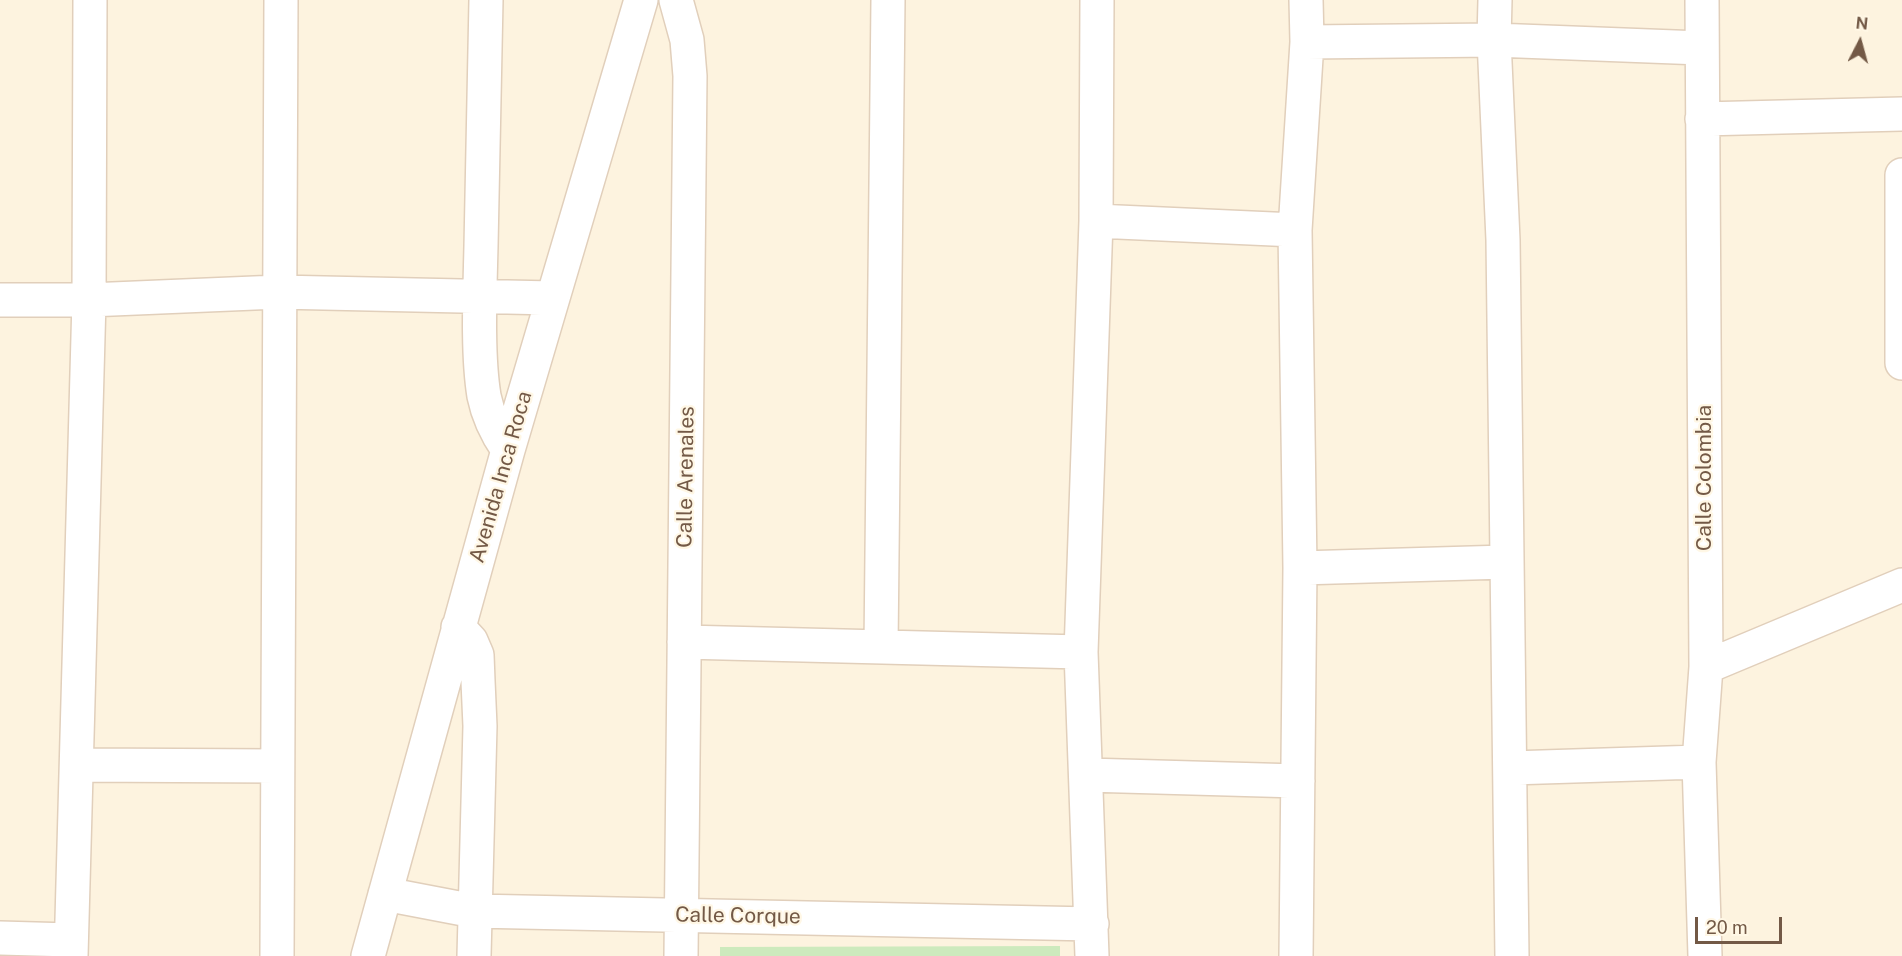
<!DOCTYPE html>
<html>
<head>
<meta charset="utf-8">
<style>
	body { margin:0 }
	#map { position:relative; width:1902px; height:956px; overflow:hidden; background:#fdf3df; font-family:"Public Sans",sans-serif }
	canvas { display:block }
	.north { position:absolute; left:1830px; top:12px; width:60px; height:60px; -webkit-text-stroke:4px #fff7e5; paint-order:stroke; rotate:6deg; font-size:16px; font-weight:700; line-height:24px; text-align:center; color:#735946 }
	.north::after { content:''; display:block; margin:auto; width:21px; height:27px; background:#735946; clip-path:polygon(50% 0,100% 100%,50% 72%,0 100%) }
	.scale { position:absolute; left:1695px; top:917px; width:87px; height:27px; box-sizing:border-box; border:3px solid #735946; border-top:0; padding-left:8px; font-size:18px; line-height:21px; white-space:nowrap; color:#735946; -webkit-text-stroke:4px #fff7e5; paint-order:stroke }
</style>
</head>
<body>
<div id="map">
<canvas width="1902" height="956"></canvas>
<div class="north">N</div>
<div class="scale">20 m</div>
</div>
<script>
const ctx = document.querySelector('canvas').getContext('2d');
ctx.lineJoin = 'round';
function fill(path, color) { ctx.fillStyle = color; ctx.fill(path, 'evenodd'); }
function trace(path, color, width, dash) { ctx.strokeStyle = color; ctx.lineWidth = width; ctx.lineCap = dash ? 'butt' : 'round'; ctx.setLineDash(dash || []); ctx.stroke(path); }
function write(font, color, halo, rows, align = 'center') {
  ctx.font = font + ' "Public Sans",sans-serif'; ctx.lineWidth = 4.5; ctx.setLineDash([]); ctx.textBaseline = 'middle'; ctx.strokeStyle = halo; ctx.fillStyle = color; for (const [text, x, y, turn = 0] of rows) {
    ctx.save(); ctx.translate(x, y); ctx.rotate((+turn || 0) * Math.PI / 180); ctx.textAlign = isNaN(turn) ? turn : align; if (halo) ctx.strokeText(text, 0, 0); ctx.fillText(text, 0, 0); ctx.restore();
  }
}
fill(new Path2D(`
	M1060 946V956H720V947Z`), '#cdeabd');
const minor = new Path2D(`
	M486 0C484 82 483 164 481 246 480 291 477 353 484 396 488 416 497 434 508 450
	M676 0 687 40 690 76 681 956
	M1495 0 1494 40 1503 240 1512 956
	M1702 0 1706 667 1699 762 1705 956
	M1307 42 1494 40 1701 48
	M1702 119 1902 114
	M1902 175V363
	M1096 221 1295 230
	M0 300H89L278 292 553 298
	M1300 568 1506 562
	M458 627 471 641 477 655 478 681 480 726 474 956
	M684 642 1081 652
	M881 647 888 0
	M1706 667 1902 585
	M77 765 277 766
	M1511 768 1699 762
	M1087 775 1298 781
	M385 894 474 911 1092 924
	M0 938 71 940
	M71 956 89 300 90 0
	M277 956 281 0
	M368 956 508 450 641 0
	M1092 956 1081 652 1096 221 1097 0
	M1296 956 1300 568 1295 230 1307 42 1306 0`);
trace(minor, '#e1cfbb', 36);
trace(minor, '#fff', 33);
write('21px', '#735946', '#fff7e5', [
	["Avenida Inca Roca",501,477,-74],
	["Calle Arenales",686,477,-89],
	["Calle Colombia",1705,478,-90],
	["Calle Corque",738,916,1]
]);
</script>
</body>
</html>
